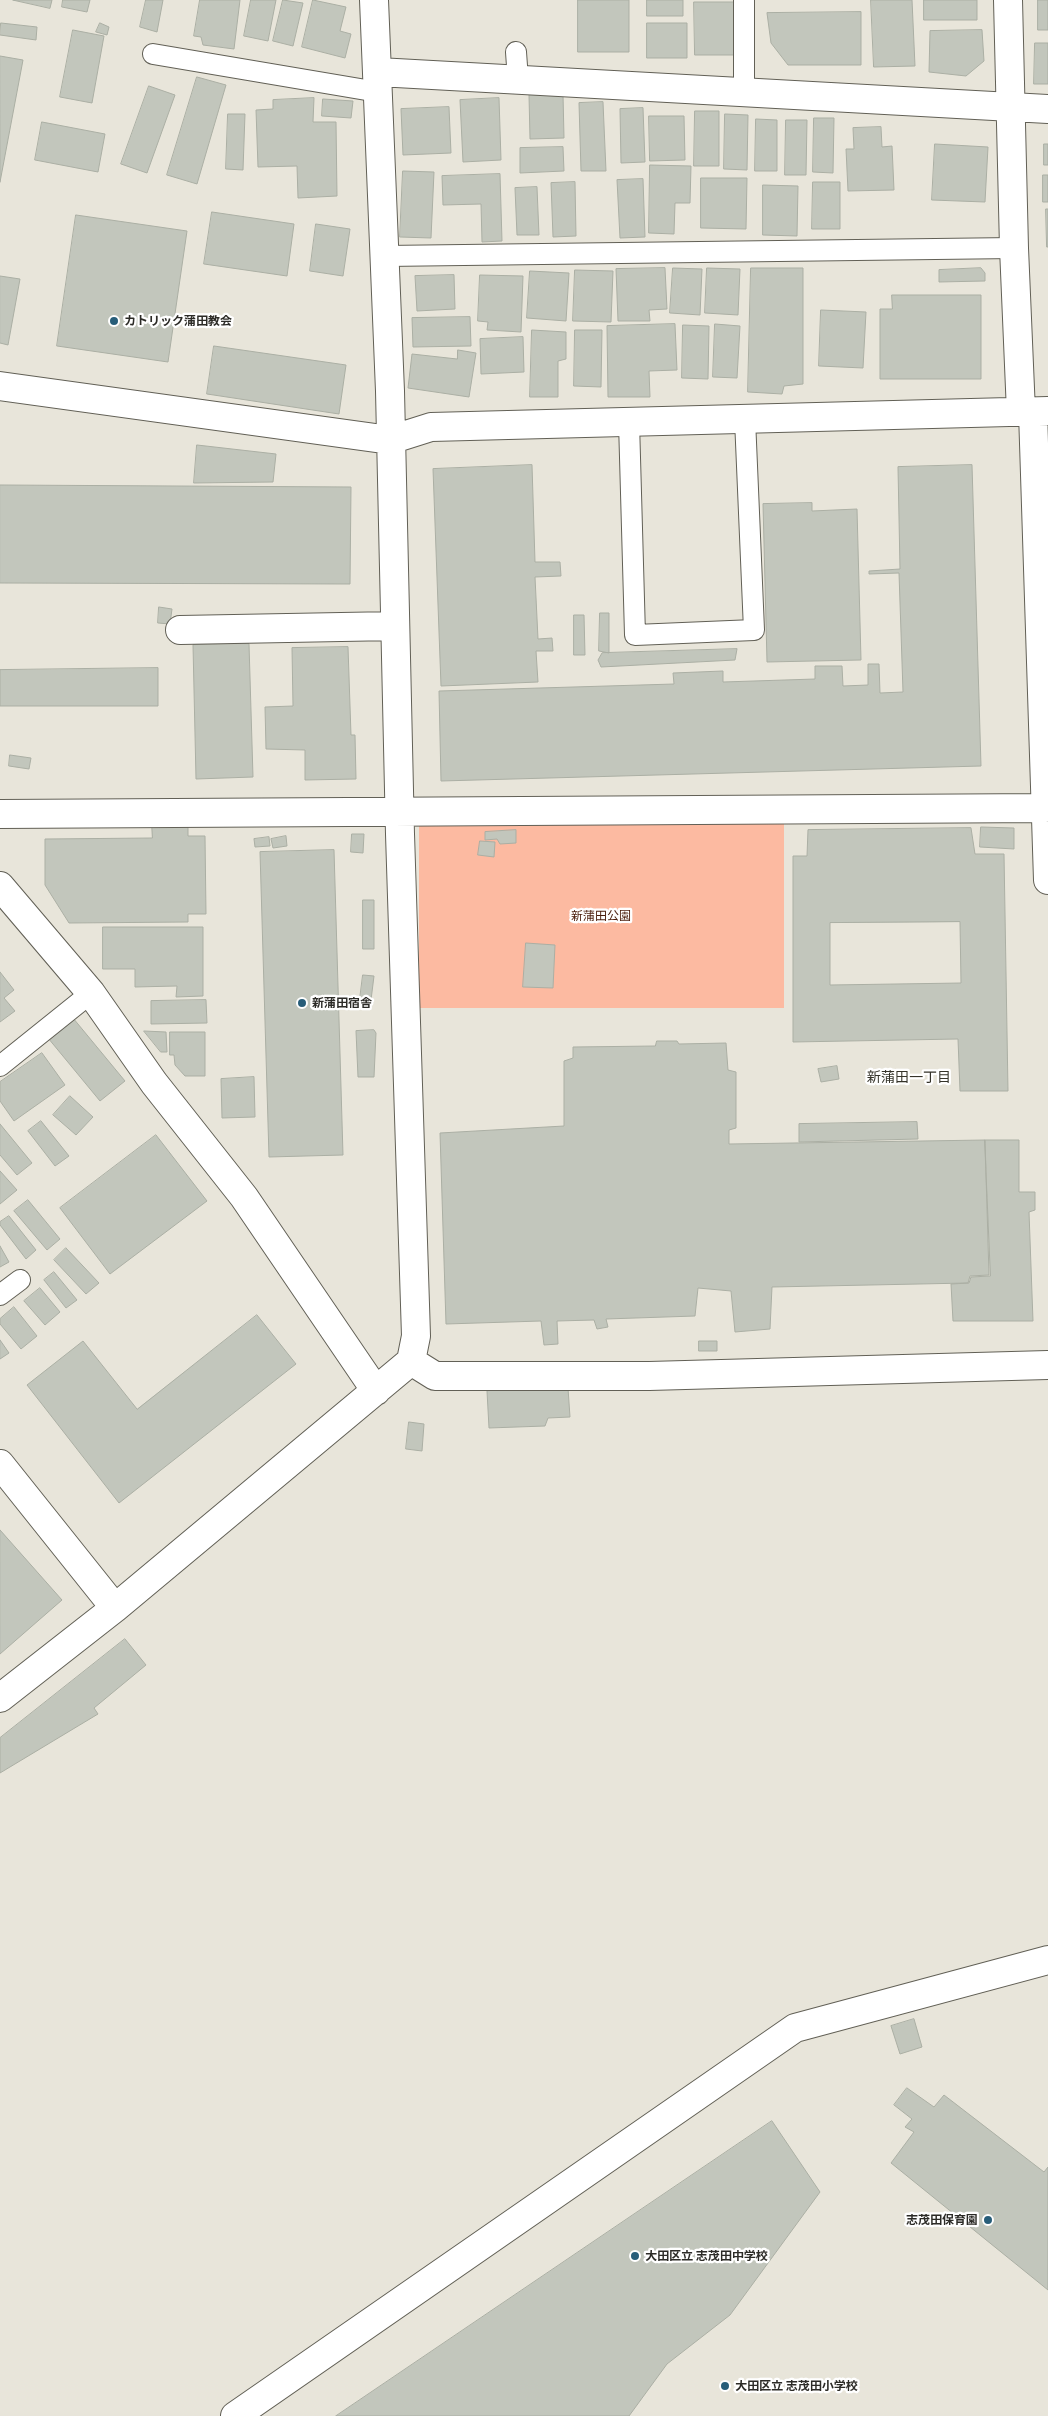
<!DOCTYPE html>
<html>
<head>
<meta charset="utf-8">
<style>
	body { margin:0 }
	canvas { display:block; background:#e8e5da }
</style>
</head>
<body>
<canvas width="1048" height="2416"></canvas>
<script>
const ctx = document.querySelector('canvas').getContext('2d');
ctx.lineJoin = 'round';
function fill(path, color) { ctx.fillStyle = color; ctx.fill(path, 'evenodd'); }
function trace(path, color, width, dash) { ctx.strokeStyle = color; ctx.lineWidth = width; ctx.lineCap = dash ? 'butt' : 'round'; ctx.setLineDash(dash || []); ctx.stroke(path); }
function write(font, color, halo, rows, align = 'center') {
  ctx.font = font + ' Ubuntu,"Noto Sans JP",sans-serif'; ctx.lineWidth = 4.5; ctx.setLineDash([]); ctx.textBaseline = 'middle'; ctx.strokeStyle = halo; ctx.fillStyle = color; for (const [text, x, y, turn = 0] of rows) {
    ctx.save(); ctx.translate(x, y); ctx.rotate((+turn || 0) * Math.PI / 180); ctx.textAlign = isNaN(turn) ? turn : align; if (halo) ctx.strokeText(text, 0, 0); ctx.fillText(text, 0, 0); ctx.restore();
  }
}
fill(new Path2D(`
	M419 823H784V1008H419Z`), '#fcbaa1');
const building = new Path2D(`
	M13 0H52L50 8Z
	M63 0H90L87 12 62 7Z
	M146 0H163L157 32 140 27Z
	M200 0H240L234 49 203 45 201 37 194 36Z
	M251 0H276L268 41 244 36Z
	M283 0 303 3 293 46 273 41Z
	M313 0 346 7 340 31 351 34 345 58 302 47Z
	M578 0H629V52H578Z
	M647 0H683V16H647Z
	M871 0H912L915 66 874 67Z
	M924 0H977V20H924Z
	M1038 0H1048V30H1038Z
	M694 2H734V55H695Z
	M861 12V65H788L771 43 767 13Z
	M1 23 37 27 36 40 0 35Z
	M100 23 109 27 107 35 96 32Z
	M647 23H687V58H647Z
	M73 30 104 36 92 103 60 97Z
	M982 30 984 61 966 76 929 72 930 31Z
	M1035 43H1048V84H1034Z
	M0 56 23 60 0 182Z
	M197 77 226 85 197 184 167 175Z
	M149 86 175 95 147 173 121 164Z
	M563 94 564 138 530 139 529 95Z
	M314 98 313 122H336L337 196 298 198 297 166 258 167 256 110 273 109V100Z
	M499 98 501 160 463 162 460 100Z
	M323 99 353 101 351 118 322 116Z
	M603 102 606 171H581L579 103Z
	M449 107 451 153 403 155 401 109Z
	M643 108 645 162 621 163 620 109Z
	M695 111H719V166H694Z
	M228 114H245L243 170 226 169Z
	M725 114 748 115 747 170 724 169Z
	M649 116H684L685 160 650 161Z
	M814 118H834L833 173 813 172Z
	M756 119 777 120V171H755Z
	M786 120H807L806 175H785Z
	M42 122 105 134 98 172 35 160Z
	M881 127 882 147 892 146 894 190 848 191 846 149H854L853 128Z
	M935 144 988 147 985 202 932 200Z
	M1044 144H1048V165H1044Z
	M563 147 564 171 520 173V148Z
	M650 165 691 166 690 203H675L674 234 649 233Z
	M403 171 434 172 431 238 400 237Z
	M500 174 502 241 482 242 481 204 443 205 442 176Z
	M1043 175H1048V202H1043Z
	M701 178H747L746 229 701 228Z
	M643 179 645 237 620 238 617 180Z
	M575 182 576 236 553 237 551 183Z
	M813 182H840V229H812Z
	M763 185 798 186 797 236 763 235Z
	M537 187 539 235H517L515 188Z
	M1046 209H1048V247H1047Z
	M212 212 294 224 287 276 204 264Z
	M76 215 187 231 168 362 57 346Z
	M316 224 350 229 343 276 310 271Z
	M665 268 667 309 649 310 650 321H618L616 269Z
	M673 268 702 269 700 315 670 313Z
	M707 268 740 269 738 315 705 313Z
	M751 268H803V384L784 386 782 394 748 392Z
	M981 268 985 273V281L939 282V270Z
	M575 270 613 271 611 322 573 321Z
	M530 271 569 273 566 321 527 318Z
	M454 275 455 309 417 311 415 276Z
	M480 275 523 276 521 332 487 330 488 322 478 321Z
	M0 276 20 279 8 345 0 343Z
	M892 295H981V379H880V309H892Z
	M821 310 866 312 863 368 819 366Z
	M470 317 471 346 413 347 412 318Z
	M675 324 677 370 649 371 650 397H608L607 326Z
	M715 324 740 326 737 378 713 377Z
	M683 325 709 326 708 379 682 378Z
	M532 330 566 332V359L558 361V397H530Z
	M575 330H602L601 387 574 386Z
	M523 337 524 372 481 374 480 339Z
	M214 346 346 365 339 414 207 394Z
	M458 350 476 353 469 397 408 388 412 354 457 359Z
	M197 445 276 454 273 482 194 483Z
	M532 465 535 562H560L561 576 535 577 538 639 552 638 553 651H536L538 682 441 686 433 469Z
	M972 465 981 766 441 781 439 691 674 684 673 673 723 671V682L815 679V666H842L843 686 868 685V664H879L880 693 903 692 899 573 869 574V571L900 569 898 467Z
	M0 485 351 487 350 584 0 583Z
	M812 503V511L857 509 861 660 767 662 763 504Z
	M159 607 172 609 170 624 158 623Z
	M600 613H609V653L599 651Z
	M574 615H584L585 655H574Z
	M249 644 253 777 196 779 193 645Z
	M348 647 351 735H355L356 779 305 780V750L266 749 265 707 293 706 292 648Z
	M737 649 735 660 601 667 598 660 602 653Z
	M158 668V706H0V670Z
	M10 755 31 758 29 769 9 766Z
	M152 824H188V836H205L206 914H188V922L69 923 45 885V839L152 838Z
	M981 827 1014 828V849L980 847Z
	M971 828 975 854H1004L1008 1091H960L958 1039 793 1042V856H807L808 830ZM960 922 961 983 830 985V923Z
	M516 830V843L500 844 497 839 485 840V832Z
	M352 834H364L363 853 351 852Z
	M286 836 287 846 273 848 271 839Z
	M269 837 270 846 255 847 254 839Z
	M480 841 495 842 494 857 478 855Z
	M334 850 343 1155 269 1157 260 852Z
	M363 900H374V949H363Z
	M103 927H203V996L176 997 177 986 135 987V969H103Z
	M526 943 555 945 553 988 523 987Z
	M0 972 14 990 4 998 15 1011 0 1022Z
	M363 975 374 976 370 1008 359 1007Z
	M206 1000 207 1023 151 1024V1001Z
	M73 1018 125 1081 100 1101 48 1038Z
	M374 1030 376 1033 374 1077H358L356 1031Z
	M144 1031 166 1032 167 1052H161Z
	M170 1032H205V1076H185L175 1065 174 1055H170Z
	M657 1041H677L679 1044 726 1043 728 1070 736 1072V1128L729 1130V1144L985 1140 989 1275 970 1276 968 1283 772 1287 770 1329 735 1332 731 1291 698 1288 695 1316 606 1319 608 1327 597 1329 594 1320 557 1321 558 1344 544 1345 541 1321 446 1324 440 1133 564 1126V1061L573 1058V1047L655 1046Z
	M42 1053 65 1085 14 1121 0 1101V1082Z
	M837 1066 839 1079 821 1082 818 1069Z
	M254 1077 255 1117 222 1118 221 1079Z
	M70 1096 93 1117 76 1135 53 1115Z
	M41 1121 69 1156 55 1166 28 1131Z
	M917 1122 918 1139 799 1142V1124Z
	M0 1124 32 1163 17 1175 0 1155Z
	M156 1135 207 1201 110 1274 60 1208Z
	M985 1140H1019V1192H1035V1210L1029 1212 1033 1321H953L951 1284 969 1283 971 1277 990 1276Z
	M0 1171 17 1190 0 1204Z
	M28 1200 60 1239 47 1250 14 1211Z
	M9 1216 36 1250 26 1259 0 1225V1222Z
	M0 1246 9 1262 0 1267Z
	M66 1248 99 1283 86 1294 54 1260Z
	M54 1272 77 1300 66 1308 44 1280Z
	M40 1288 60 1312 45 1325 24 1301Z
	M14 1307 37 1336 21 1349 0 1324V1319Z
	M257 1315 296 1364 119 1503 27 1385 83 1341 137 1409Z
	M0 1340 9 1353 0 1359Z
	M699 1341H717V1351H699Z
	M568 1388 570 1417 548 1418 545 1426 489 1428 487 1391Z
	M409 1422 424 1424 422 1451 406 1449Z
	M0 1530 62 1600 0 1654Z
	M125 1639 146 1665 94 1708 98 1714 0 1773V1738Z
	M914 2019 922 2047 900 2054 891 2026Z
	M907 2088 934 2107 944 2095 1044 2172 1048 2167V2290L891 2163 914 2132 905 2127 912 2119 894 2105Z
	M772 2121 820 2192 730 2315 667 2364 629 2416H336Z`);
fill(building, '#c2c6bc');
trace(building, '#abafa4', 1);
const lane = new Path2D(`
	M744 0V91
	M516 52 518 80
	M153 54 378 92
	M385 256 1014 248
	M629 422 635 635 754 630 745 419
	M0 1066 91 993
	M0 1295 20 1280`);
const street = new Path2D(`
	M1008 0 1014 248 1021 412
	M378 72 1048 109
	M0 386 390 440 431 427 1048 411
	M1033 412 1048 880
	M180 630 395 626
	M0 814 1046 808
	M0 886 91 993 154 1083 244 1197 376 1391
	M411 1361 435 1376H649L1048 1365
	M0 1464 115 1608
	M0 1698 115 1608 411 1361 416 1336 400 834 390 391 374 0
	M235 2416 795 2028 1048 1960`);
trace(lane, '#626056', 22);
trace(street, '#626056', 30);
trace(lane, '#fff', 20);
trace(street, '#fff', 28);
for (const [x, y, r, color] of [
	[114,321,5,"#275d79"],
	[302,1003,5,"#275d79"],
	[988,2220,5,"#275d79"],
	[635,2256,5,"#275d79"],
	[725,2386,5,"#275d79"]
]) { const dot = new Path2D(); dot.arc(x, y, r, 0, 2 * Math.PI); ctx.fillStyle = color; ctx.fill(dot); trace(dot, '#fff', 2); }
write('bold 12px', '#2c2b27', '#fff', [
	["カトリック蒲田教会",124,321],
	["新蒲田宿舎",312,1003],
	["志茂田保育園",978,2220,"right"],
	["大田区立 志茂田中学校",645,2256],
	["大田区立 志茂田小学校",735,2386]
], 'left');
write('12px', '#491c0a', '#fff', [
	["新蒲田公園",601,916]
]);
write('14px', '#35332a', '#fff', [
	["新蒲田一丁目",909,1077]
]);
</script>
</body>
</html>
